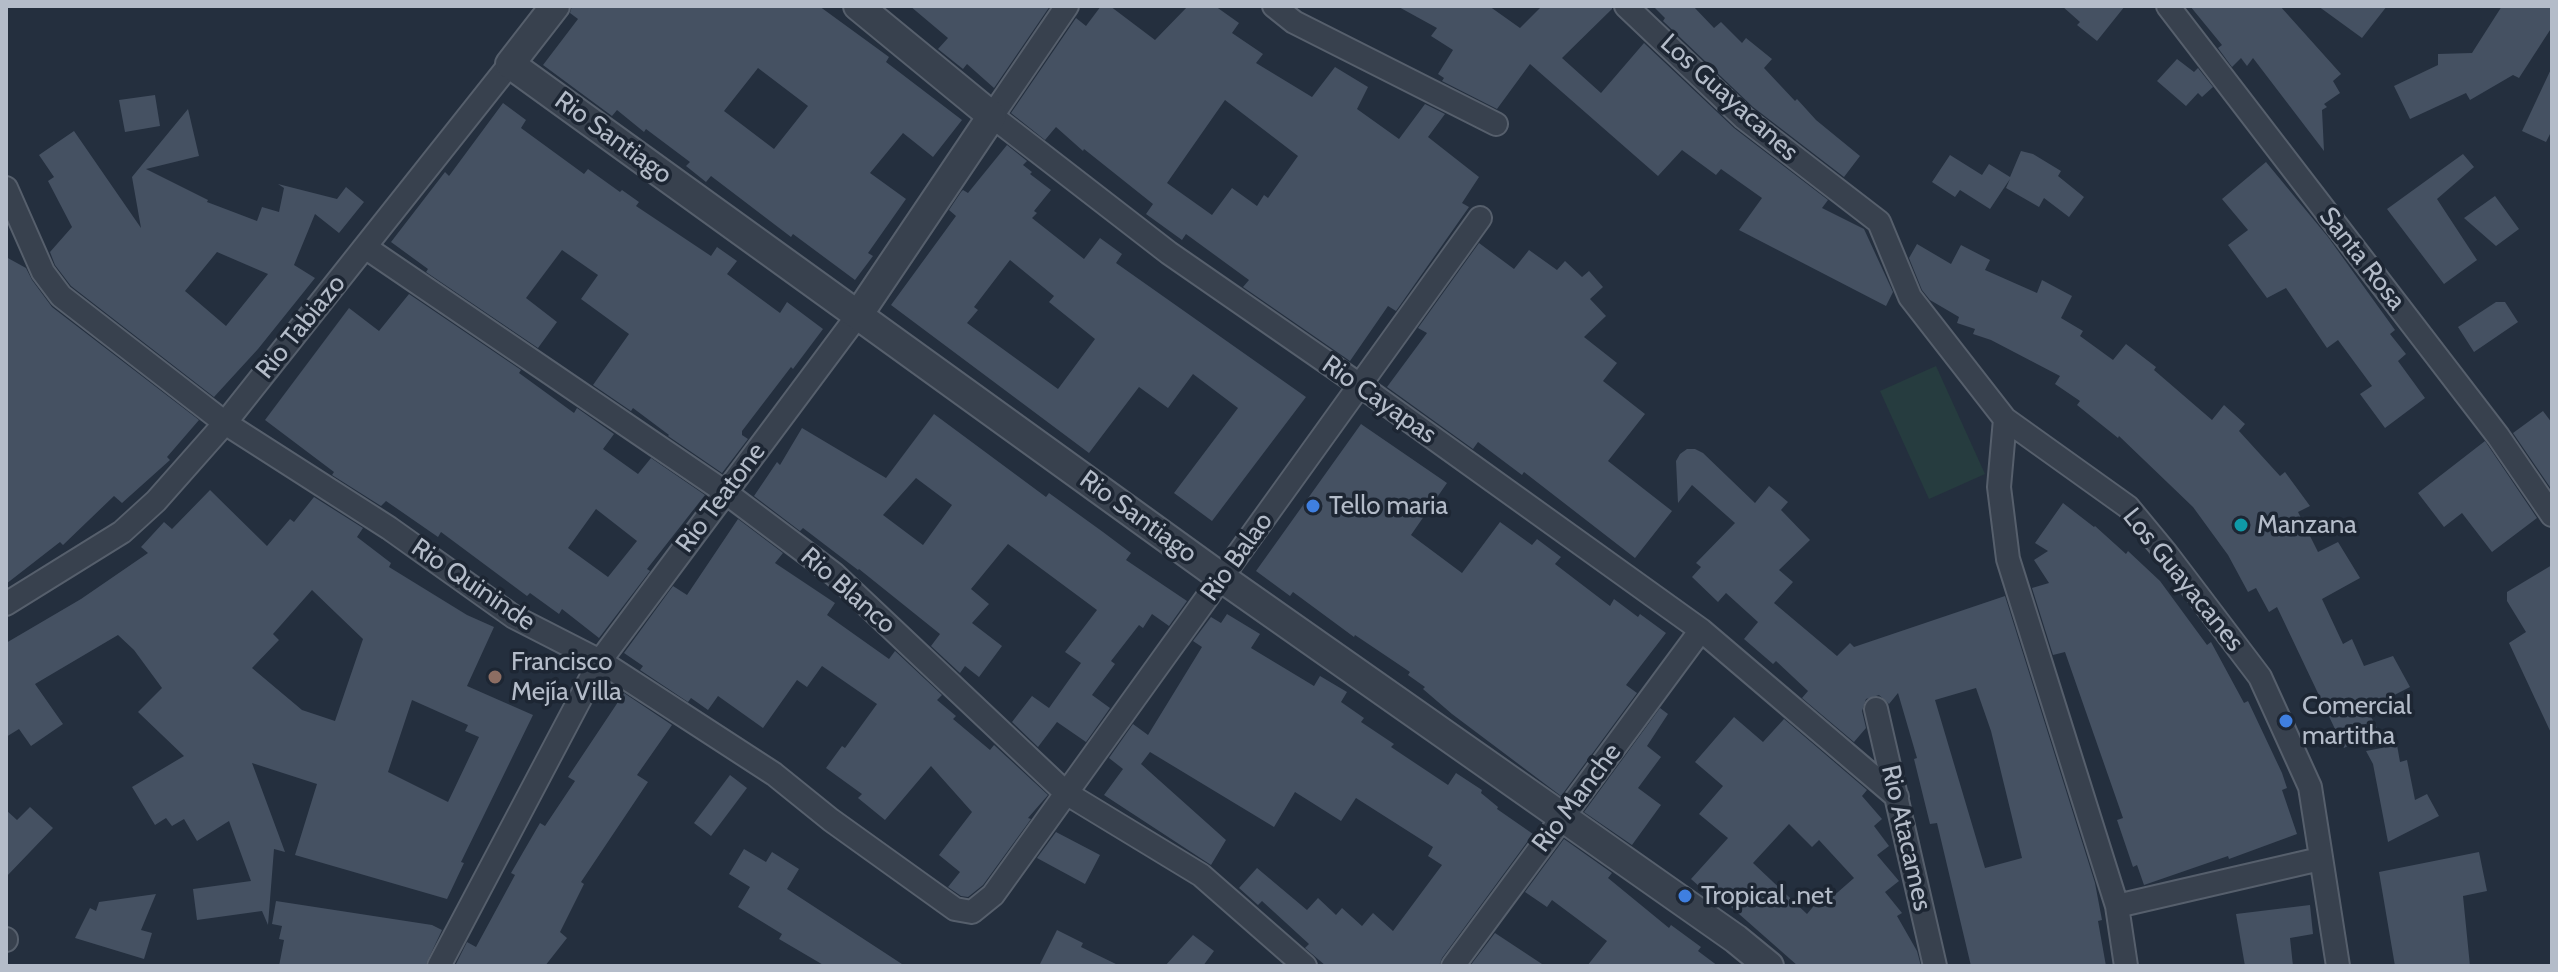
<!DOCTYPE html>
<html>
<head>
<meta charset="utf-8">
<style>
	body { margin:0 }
	#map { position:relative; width:2558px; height:972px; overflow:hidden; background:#242f3e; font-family:Cabin,sans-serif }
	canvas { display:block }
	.frame { position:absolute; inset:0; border:8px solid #b4bcc9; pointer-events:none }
</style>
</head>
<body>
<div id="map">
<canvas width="2558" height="972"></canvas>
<div class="frame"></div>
</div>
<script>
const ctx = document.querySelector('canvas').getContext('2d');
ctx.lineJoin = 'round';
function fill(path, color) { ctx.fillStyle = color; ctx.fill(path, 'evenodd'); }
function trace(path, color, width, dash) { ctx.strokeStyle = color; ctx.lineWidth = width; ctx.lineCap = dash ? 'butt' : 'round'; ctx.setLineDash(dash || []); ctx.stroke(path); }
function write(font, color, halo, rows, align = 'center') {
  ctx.font = font + ' Cabin,sans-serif'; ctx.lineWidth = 7; ctx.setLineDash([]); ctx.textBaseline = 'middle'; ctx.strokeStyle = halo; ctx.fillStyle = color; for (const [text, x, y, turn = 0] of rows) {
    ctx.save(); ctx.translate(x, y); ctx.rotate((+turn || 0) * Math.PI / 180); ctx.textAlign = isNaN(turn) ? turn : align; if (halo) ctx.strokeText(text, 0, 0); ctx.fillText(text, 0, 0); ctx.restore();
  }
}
fill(new Path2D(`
	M1936 366 1985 474 1929 499 1880 391Z`), '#263c3f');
fill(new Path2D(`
	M572 6H819L889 57 886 62 962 120 933 157 903 133 870 173 906 199 868 253 873 256 855 280 793 234 791 237 711 176 706 182 686 166 690 162 646 129 644 132 617 110 612 116 543 65 578 19 570 13ZM758 68 808 106 774 149 724 111Z
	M910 6H1050L994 88 967 64 963 69 938 49 948 38Z
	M1101 6H1110L1155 40 1188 6H1215L1239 23 1232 33 1263 54 1256 63 1312 97 1335 67 1368 87 1357 109 1399 139 1425 104 1445 114 1428 137 1479 177 1462 203 1469 207 1396 311 1388 306 1350 361 1243 287 1249 280 1186 234 1182 240 1146 214 1153 204 1084 149 1083 151 1056 127 1045 140 1011 113 1076 18 1086 26ZM1225 100 1298 156 1268 198 1264 195 1257 206 1232 188 1212 215 1167 183Z
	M1397 6H1489L1520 28 1542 6H1612V9L1562 58 1601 93 1644 43 1734 128 1828 200 1822 208 1864 229 1893 292 1886 306 1739 230 1762 198 1721 169 1716 175 1682 150 1658 176 1530 64 1497 109 1442 81 1444 78 1438 74 1453 50 1431 36 1437 28Z
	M1653 6H1693L1714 28 1721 22 1742 43 1746 38 1772 59 1764 68 1795 101 1797 99 1816 120 1860 156 1844 177 1753 107 1663 21 1665 18Z
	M2062 6H2125L2097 41 2077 25 2080 22Z
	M2190 6H2280L2341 74 2333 81 2340 93 2324 104 2327 107 2322 110 2324 151 2253 58 2247 66 2241 58 2232 67 2218 48 2222 45Z
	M2318 6H2387L2362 38Z
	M2502 6H2552V27L2519 78 2513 75 2470 100 2466 93 2410 119 2394 86 2438 65V54L2472 53Z
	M2177 59 2194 72 2198 68 2213 87 2202 97 2198 93 2186 106 2157 81Z
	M2552 67V130L2546 142 2522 131Z
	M155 95 160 126 125 132 119 100Z
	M503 103 526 120 521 128 584 174 588 169 620 192 622 190 639 202 636 206 711 256 717 247 737 261 727 274 780 313 787 302 823 329 793 369 791 367 742 431V435L748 439 722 473 668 436 669 435 633 408 631 411 593 385 629 334 581 299 598 275 562 250 526 298 557 322 538 348 426 272 428 269 391 242 445 172 449 176Z
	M188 109 199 156 146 169 208 200 207 202 257 221 262 207 279 212 284 188 278 184 337 199 346 187 364 202 339 233 315 214 294 265 315 278 258 349 214 397 71 286 55 265 50 252 72 227 48 181 54 177 39 155 74 131 141 228 132 177ZM217 252 268 274 226 326 185 291Z
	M1007 145 1027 161 1023 165 1032 172 1030 174 1051 190 1034 211 1037 213 1032 218 1084 259 1100 238 1122 254 1116 263 1306 397 1212 521 1174 493 1238 408 1193 374 1168 408 1139 387 1089 453 891 305 956 216 949 210 961 192 963 190 968 193ZM1010 260 1054 296 1049 302 1095 339 1058 389 967 323 978 310 974 307Z
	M2021 151 2033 154 2061 171 2058 176 2084 197 2069 217 2044 198 2039 207 2006 188 2010 179 1990 209 1960 190 1955 197 1932 182 1950 155 1982 175 1989 164 2010 177Z
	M2463 154 2474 167 2437 199 2477 260 2444 284 2387 209Z
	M2266 162 2328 237 2395 330 2390 334 2406 354 2398 361 2425 398 2385 428 2360 394 2372 386 2338 340 2327 348 2286 288 2267 298 2228 245 2248 230 2222 199Z
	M2495 196 2519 229 2496 246 2464 218Z
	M1479 243 1514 269 1529 250 1557 270 1565 261 1582 277 1589 271 1603 287 1590 299 1606 316 1584 337 1617 363 1603 381 1645 414 1608 461 1672 511 1635 558 1524 472 1522 475 1478 442 1473 449 1387 387 1427 333 1418 328Z
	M1917 244 1951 264 1961 245 1990 260 1985 270 2037 293 2042 280 2072 296 2061 318 2083 331 2080 336 2113 360 2126 344 2156 367 2154 370 2212 420 2224 405 2245 424 2239 431 2280 476 2285 472 2310 506 2298 512 2318 552 2338 542 2360 578 2322 599 2343 644 2352 639 2364 666 2393 656 2410 687 2367 709 2378 730 2344 748 2277 607 2269 612 2256 588 2248 592 2228 555 2193 507 2119 436 2118 438 2077 405 2080 401 2055 384 2060 376 1991 340 1973 334 1975 329 1957 323 1959 317 1930 300 1922 290 1909 258Z
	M6 257 26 268 32 280 52 307 199 420 167 457 170 460 122 503 114 496 63 545 60 542 6 584Z
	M409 294 521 370 519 373 574 413 577 408 614 434 603 449 638 474 651 458 705 495 647 569 650 571 599 638 562 609 559 614 530 593 527 596 441 532 438 537 386 501 381 506 332 475 334 472 265 420 349 308 379 331ZM596 509 637 541 608 577 568 548Z
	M2496 302H2505L2518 322 2474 352 2458 327Z
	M2543 411 2552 423V490L2513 433Z
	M934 414 1046 497 1049 493 1103 532 1131 553 1126 560 1187 601 1169 626 1152 614 1143 628 1139 625 1111 661 1115 664 1092 695 1110 708 1086 742 1057 722 1038 747 1012 722 1032 696 1049 708 1081 663 1065 652 1097 610 1008 544 971 589 989 604 972 623 1002 646 979 677 965 666 960 673 931 646 940 634 859 569 858 570 803 528 800 531 754 496 777 462 780 465 802 428 886 478ZM916 478 952 505 923 545 883 515Z
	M1361 424 1447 483 1411 535 1462 573 1500 522 1532 545 1537 539 1561 557 1555 564 1610 606 1614 599 1638 617 1640 614 1666 633 1626 685 1637 693 1561 796 1452 714 1423 689 1425 687 1408 675 1410 672 1355 635 1354 637 1293 592 1290 596 1256 571Z
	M2485 441 2537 518 2492 552 2462 513 2444 527 2418 493Z
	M1687 449H1695L1703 453 1755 503 1769 486 1788 502 1781 510 1810 540 1779 570 1793 582 1774 603 1837 656 1850 643 1854 647 2005 596 2095 883 2102 920 2098 921 2106 966H1971L1937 823 1930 824 1914 759 1917 758 1898 693 1889 704 1879 695 1866 699 1862 711 1866 728 1854 742 1802 698 1808 691 1776 661 1773 664 1744 639 1758 622 1726 593 1718 602 1692 577 1701 567 1696 563 1735 523 1692 485 1678 503 1676 461 1680 454ZM1976 688 1991 731 2022 858 1985 868 1935 700Z
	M210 490 267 546 290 519 294 522 314 497 363 528 357 537 391 563 389 567 467 615 494 627 467 686 533 715 461 862 464 863 447 899 295 855 317 784 252 763 285 852 274 849 268 925 262 911 197 920 193 889 251 881 229 821 197 841 184 819 172 826 166 818 155 825 132 787 184 756 138 712 162 688 134 650 118 635 35 684 63 724 31 746 19 729 6 737V643L81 599 148 553 141 547 164 522 172 529ZM312 590 363 639 335 721 302 710 252 668 279 640 273 634ZM412 700 468 725 465 731 479 737 448 802 388 772Z
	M2063 503 2094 527 2095 526 2126 554 2128 551 2160 581 2207 645 2211 642 2244 703 2248 701 2282 773 2287 788 2282 790 2297 834 2229 859 2228 856 2144 885 2137 865 2133 867 2117 820 2123 818 2065 652 2053 655 2032 588 2049 583 2034 560 2048 551 2035 543Z
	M738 519 783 553 775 563 835 603 827 615 889 659 895 651 942 695 937 700 956 716 953 719 990 750 994 745 1048 795 1028 818 1031 819 983 885 968 897 961 896 948 887 960 872 939 855 972 812 931 766 885 820 858 798 862 794 826 768 842 746 845 748 877 704 822 666 807 687 797 680 763 728 718 696 708 710 691 698 688 702 640 670 643 666 624 653 673 586 687 595Z
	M2552 565V735L2509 643 2526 632 2507 601V592Z
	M1227 614 1260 634 1251 648 1314 686 1320 676 1347 692 1341 702 1364 718 1361 722 1394 744 1391 747 1448 785 1456 773 1482 790 1481 793 1498 807 1497 809 1533 834 1442 958 1439 966H1326L1305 948 1309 944 1262 901 1258 905 1239 888 1257 868 1307 910 1318 898 1336 915 1342 908 1362 926 1373 913 1393 931 1442 865 1428 856 1433 847 1356 798 1341 821 1295 792 1274 827 1150 752 1141 764 1226 840 1211 865 1104 795 1123 769 1109 758 1133 724 1148 735 1202 647 1193 641 1211 617 1221 623Z
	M624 693 672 725 637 775 648 782 581 882 584 884 560 932 567 938 545 966H455L467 942 476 947 515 875 511 873 540 823 545 826 575 781 568 777Z
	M1660 708 1668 714 1647 746 1661 757 1638 788 1661 805 1632 845 1584 812Z
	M1734 717 1763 742 1784 719 1867 790 1862 796 1882 819 1874 826 1889 846 1877 855 1899 881 1885 892 1902 913 1897 916 1917 951 1921 966H1798L1722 899 1718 903 1691 879 1728 838 1699 814 1723 786 1695 762ZM1789 824 1812 847 1819 840 1854 878 1822 906 1817 902 1807 914 1753 863Z
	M2397 745 2400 762 2407 760 2415 800 2427 794 2439 816 2388 842 2373 764 2366 751Z
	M730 775 747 788 711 836 694 823Z
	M30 807 53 828 6 877V810L17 820Z
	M1056 832 1100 855 1085 884 1037 858Z
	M1564 839 1612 873 1608 878 1669 928 1671 925 1701 947 1698 951 1718 966H1587L1607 941 1552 900 1547 907 1525 892Z
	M744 849 766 862 772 852 799 869 787 889 905 966H825L779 939 782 934 738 907 750 887 729 874Z
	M2479 852 2487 891 2463 896 2470 966H2395L2379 872Z
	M156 894 141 930 152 933 144 959 75 938 90 908 96 911 99 902Z
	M276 901 432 925 442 930 425 966H279L284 940 279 939 282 926 272 924Z
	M2310 905 2313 934 2290 938 2293 966H2245L2236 914Z
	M1057 930 1083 943 1081 947 1120 966H1039Z
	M1495 933 1545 966H1470Z
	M1193 935 1214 951 1203 966H1165Z`), '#455162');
const minor = new Path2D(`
	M1067 6 992 116 1169 253 1361 386 1701 630 1897 797
	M1274 6 1294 22 1496 124
	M1626 6 1744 118 1879 222 1910 297 2005 419 2128 507 2166 553 2260 677 2310 787 2338 966
	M2168 6 2498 436 2552 515
	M6 188 43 272 61 296 225 423 389 528 514 617 600 661 774 774 831 820 955 909 972 912 993 895 1480 218
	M365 247 725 492 834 574 1066 793 1201 875 1305 966
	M2005 419 1999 487 2008 559 2117 906 2126 966
	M6 604 122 532 156 501 225 423 510 64
	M1876 709 1935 966
	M2117 906 2320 859
	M6 939V940
	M439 966 600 661 858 315
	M1453 966 1701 630`);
const tertiary = new Path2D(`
	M555 6 510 64 1222 578 1736 939 1769 966
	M858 315 992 116 858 6`);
trace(minor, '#565f6c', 26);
trace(tertiary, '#565f6c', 32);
trace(minor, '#38414e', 22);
trace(tertiary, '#38414e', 28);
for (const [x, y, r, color] of [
	[1313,506,8,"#3f7fe0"],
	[2241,525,8,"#0f9aa8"],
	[495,677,8,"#8d6e63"],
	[2286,721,8,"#3f7fe0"],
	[1685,896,8,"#3f7fe0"]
]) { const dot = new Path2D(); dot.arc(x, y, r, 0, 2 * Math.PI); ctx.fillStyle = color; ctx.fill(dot); trace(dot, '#1d2633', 3); }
write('26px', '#b4bcc9', '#1d2633', [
	["Los Guayacanes",1729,98,42],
	["Rio Santiago",613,138,36],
	["Santa Rosa",2362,259,52],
	["Rio Tabiazo",301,327,-51],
	["Rio Cayapas",1379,400,35],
	["Rio Teatone",721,498,-53],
	["Rio Santiago",1138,517,36],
	["Rio Balao",1237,557,-54],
	["Los Guayacanes",2183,580,51],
	["Rio Quininde",473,585,34],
	["Rio Blanco",848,591,41],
	["Rio Manche",1577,798,-53],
	["Rio Atacames",1906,838,77]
]);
write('26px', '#b4bcc9', '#1d2633', [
	["Tello maria",1329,506],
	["Manzana",2257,525],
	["Francisco",511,662],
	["Mejía Villa",511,692],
	["Comercial",2302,706],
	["martitha",2302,736],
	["Tropical .net",1701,896]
], 'left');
</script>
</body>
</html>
